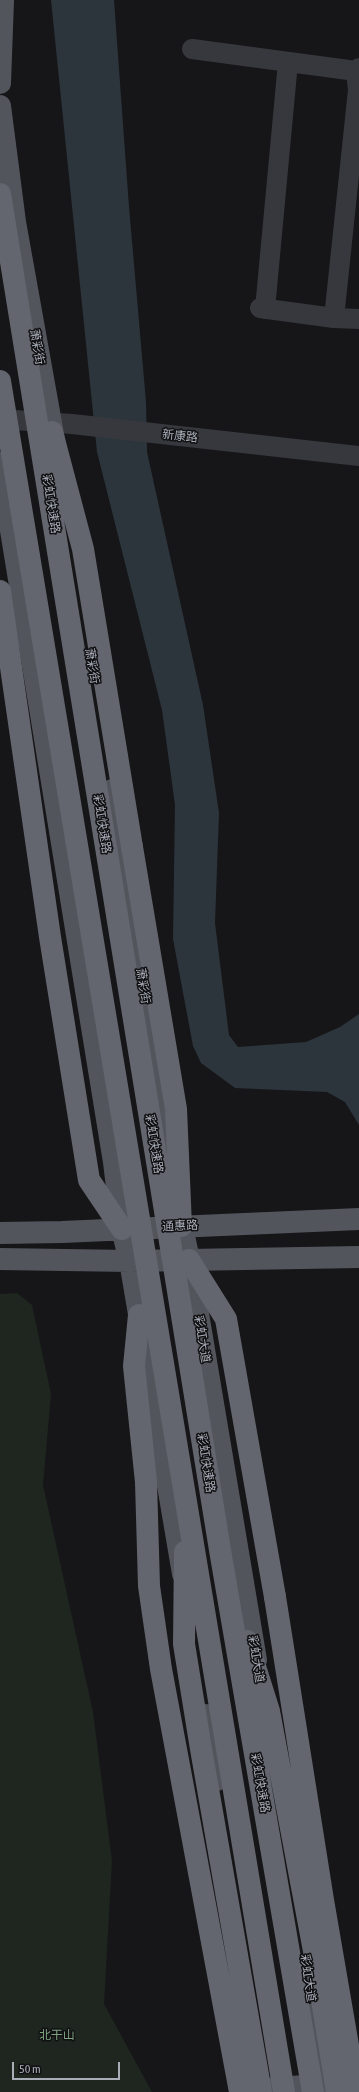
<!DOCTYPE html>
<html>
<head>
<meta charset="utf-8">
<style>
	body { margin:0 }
	#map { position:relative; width:359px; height:2092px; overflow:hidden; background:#161618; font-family:"Asap Condensed",sans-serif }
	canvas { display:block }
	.scale { position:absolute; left:12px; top:2062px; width:108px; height:18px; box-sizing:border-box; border:2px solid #a8adb8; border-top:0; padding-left:5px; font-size:12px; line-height:14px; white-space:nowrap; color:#a8adb8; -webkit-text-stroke:3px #111113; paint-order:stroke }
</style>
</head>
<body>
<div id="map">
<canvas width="359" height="2092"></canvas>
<div class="scale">50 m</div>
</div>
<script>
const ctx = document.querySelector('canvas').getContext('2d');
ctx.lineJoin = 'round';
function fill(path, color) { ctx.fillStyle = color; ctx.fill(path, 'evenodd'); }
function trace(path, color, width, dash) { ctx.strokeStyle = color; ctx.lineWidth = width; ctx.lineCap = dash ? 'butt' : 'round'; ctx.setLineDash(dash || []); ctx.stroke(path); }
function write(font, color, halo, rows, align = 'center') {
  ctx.font = font + ' "Asap Condensed","Noto Sans SC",sans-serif'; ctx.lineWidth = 3; ctx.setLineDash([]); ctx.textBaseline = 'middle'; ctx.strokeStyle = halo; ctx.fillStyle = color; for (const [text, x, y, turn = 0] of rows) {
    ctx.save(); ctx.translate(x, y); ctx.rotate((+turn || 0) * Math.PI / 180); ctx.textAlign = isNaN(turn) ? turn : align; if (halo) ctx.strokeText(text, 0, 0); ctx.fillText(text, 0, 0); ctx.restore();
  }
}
fill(new Path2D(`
	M17 1293 32 1305 51 1394 43 1485 93 1712 112 1861 104 2004 152 2092H0V1294Z`), '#1e261f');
fill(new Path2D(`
	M51 0H114L129 207 146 402 147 452 203 705 219 813 215 923 229 1035 238 1047 306 1042 340 1027 359 1014V1125L345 1102 327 1092 235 1088 201 1063 193 1046 173 939 175 805 162 710 97 452Z`), '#2c353c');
trace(new Path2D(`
	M192 49 356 71 359 68
	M260 308 334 318 359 319
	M265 309 288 62
	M334 318 358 90 356 71
	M0 419 72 424 359 456`), '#37383d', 20);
trace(new Path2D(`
	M0 83 3 0
	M0 106 15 222 56 451
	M0 463 114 1162 122 1229 130 1261 183 1574
	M112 790 171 1161
	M178 1207 189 1260 256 1660
	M0 1233 62 1232 359 1219
	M0 1259 130 1261 359 1257
	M206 1715 217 1780
	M314 2014 326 2092
	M265 2089 330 2084`), '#53555c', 22);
trace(new Path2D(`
	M0 591 50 937 89 1180 122 1229
	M132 847 176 1109 181 1226
	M189 1260 226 1319 275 1597
	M139 1315 134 1366 146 1482`), '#63666e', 22);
trace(new Path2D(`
	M0 194 221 1556 313 2092
	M0 381 284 2092
	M52 432 83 549 132 847
	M146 1482 149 1586 161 1669 240 2092
	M185 1552 184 1644 201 1749 261 2092
	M275 1597 323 1900 356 2092
	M247 1641 269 1711 314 1951 337 2092`), '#63666e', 22);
write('12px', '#a8adb8', '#111113', [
	["萧彩街",37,347,80],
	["新康路",180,436,6],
	["彩虹快速路",51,504,81],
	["萧彩街",92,666,81],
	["彩虹快速路",102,824,81],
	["萧彩街",143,986,81],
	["彩虹快速路",154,1144,81],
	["通惠路",180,1226,-3],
	["彩虹大道",202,1339,81],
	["彩虹快速路",206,1463,81],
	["彩虹大道",256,1659,81],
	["彩虹快速路",260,1783,80],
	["彩虹大道",308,1978,82]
]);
write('12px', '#7fa381', '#111113', [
	["北干山",57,2035]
]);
</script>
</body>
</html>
